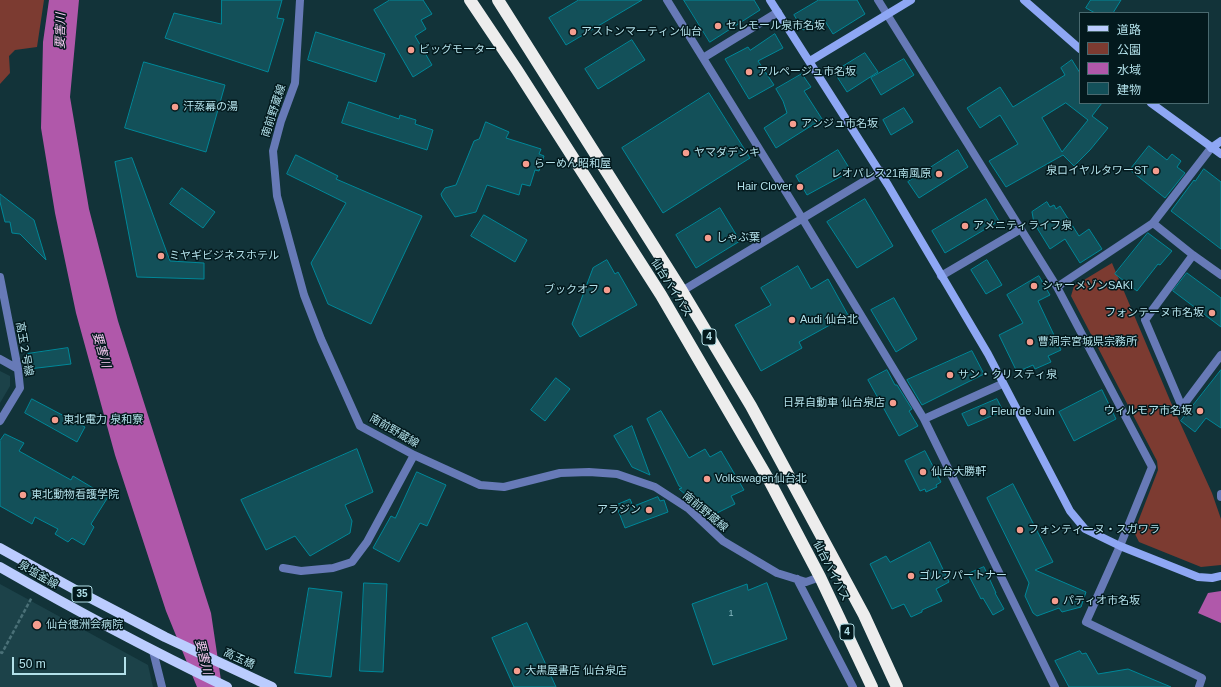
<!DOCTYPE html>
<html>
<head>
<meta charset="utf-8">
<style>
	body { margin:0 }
	#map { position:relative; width:1221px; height:687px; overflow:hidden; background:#123339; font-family:Helvetica,"Noto Sans JP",sans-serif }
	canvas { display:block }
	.legend { position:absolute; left:1079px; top:12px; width:130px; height:92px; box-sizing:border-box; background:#03191d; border:1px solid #49696f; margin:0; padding:5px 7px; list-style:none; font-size:12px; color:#b2e0e9 }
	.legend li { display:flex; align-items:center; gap:8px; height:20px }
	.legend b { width:20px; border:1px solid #49696f }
	.scale { position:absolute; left:12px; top:657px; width:114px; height:18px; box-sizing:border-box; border:2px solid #b2e0e9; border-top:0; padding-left:5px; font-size:12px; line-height:14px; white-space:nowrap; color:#b2e0e9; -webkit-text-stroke:3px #03191d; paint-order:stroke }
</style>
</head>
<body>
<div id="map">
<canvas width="1221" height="687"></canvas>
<ul class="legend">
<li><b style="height:5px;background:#bbccfe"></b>道路</li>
<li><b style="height:11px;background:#7c3b31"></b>公園</li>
<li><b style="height:11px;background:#b058aa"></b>水域</li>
<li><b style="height:11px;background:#135059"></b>建物</li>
</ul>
<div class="scale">50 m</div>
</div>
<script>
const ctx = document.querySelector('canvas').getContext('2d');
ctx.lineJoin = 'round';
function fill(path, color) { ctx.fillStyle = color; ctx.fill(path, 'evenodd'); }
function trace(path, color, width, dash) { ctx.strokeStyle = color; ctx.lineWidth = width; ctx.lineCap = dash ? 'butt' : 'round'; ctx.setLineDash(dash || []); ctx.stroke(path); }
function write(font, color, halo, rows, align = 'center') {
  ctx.font = font + ' Helvetica,"Noto Sans JP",sans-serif'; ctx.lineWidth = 3; ctx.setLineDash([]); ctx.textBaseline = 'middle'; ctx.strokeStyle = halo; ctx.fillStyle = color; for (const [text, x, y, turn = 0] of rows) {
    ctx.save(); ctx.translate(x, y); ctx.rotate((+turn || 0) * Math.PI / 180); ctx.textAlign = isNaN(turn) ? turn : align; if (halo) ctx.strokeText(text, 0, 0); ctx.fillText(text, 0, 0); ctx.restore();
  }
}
fill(new Path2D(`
	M0 371 10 376V386L0 403Z
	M0 584 148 665 153 687H0Z`), '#1c4249');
fill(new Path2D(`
	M0 0H44L37 47 15 50 9 56 10 73 0 84Z
	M1112 263 1172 405 1212 493 1221 519V565L1201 567 1139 542 1134 532 1158 470 1157 461 1071 296 1074 286Z`), '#7c3b31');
fill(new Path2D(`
	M49 0H79L70 97 89 209 118 321 211 613 222 687H197L166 611 115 455 76 313 55 213 41 128 43 42Z
	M1221 591V623L1198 613 1208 593Z`), '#b058aa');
const building = new Path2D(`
	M222 0H282L277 18 284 19 268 72 165 38 174 13 221 24Z
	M390 0H423L432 14 421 20 426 29 415 36 432 65 413 77 374 10Z
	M579 0H642L566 45 549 18Z
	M684 0H754L760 10 710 42Z
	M819 0H857L865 14 833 34 823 18 803 30 794 15Z
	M1091 0H1121L1113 13H1095L1086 8Z
	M316 32 385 54 376 82 308 60Z
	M775 34 783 48 758 61 774 85 749 99 725 59 748 47 750 50Z
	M632 40 645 60 598 89 585 69Z
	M865 53 878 72 847 92 834 72Z
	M904 59 914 75 881 95 871 78Z
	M1072 60 1080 73V103H1102L1092 116 1108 128 1090 150 1074 166 1063 155 1006 187 989 161 1018 144 1000 115 980 128 967 108 1000 87 1013 107 1065 75 1061 68ZM1066 103 1088 120 1062 152 1042 118Z
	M144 62 225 85 206 152 125 128Z
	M802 74 811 87 804 91 822 119 776 148 764 128 787 113 783 101 776 89Z
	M709 93 750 158 663 213 622 148Z
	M349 102 399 119 400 115 416 120 415 124 433 130 427 150 342 123Z
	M904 108 913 122 891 135 883 120Z
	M486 122 509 132 506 138 541 149 539 154 544 156 539 171 535 170 530 186 522 184 519 195 487 185 476 212 455 217 442 197 441 194 445 188 456 185 474 141 479 139Z
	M1149 146 1167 160 1172 154 1181 161 1177 167 1185 173 1165 198 1130 170Z
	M838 150 851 171 807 195 796 176Z
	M958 150 968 167 919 198 908 182Z
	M296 155 338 176 336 179 422 216 371 324 328 304 311 263 346 203 287 174Z
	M132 158 170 261 204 263V279L137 277 115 162Z
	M1204 169 1221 182V249L1171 211 1194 180 1195 181Z
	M182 188 215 212 203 228 170 204Z
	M0 194 34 220 46 260 20 234 12 233 10 222H5L0 202Z
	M865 199 893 246 857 268 827 222Z
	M986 199 999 221 945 253 932 231Z
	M1047 202 1050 207 1054 205 1056 209 1060 206 1079 236 1089 229 1102 249 1080 263 1065 239 1050 249 1034 223 1032 212Z
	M720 208 740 241 696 268 676 235Z
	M484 215 527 240 515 262 471 236Z
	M1148 233 1172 251 1160 265 1158 264 1137 291 1115 274Z
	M607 260 615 274 618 272 637 305 580 337 572 324 593 268Z
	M987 260 1002 285 986 294 971 270Z
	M798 266 811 289 828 279 848 315 799 342 802 348 761 371 735 325 771 305 761 288Z
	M1187 273 1221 298V327L1173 291Z
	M1039 276 1050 295 1038 301 1061 350 1048 356 1051 362 1035 369 1033 365 1017 372 999 335 1023 323 1007 295Z
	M894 298 917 339 896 352 871 310Z
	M68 348 71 364 29 369 27 354Z
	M972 351 984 374 922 405 907 380Z
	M887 370 895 385H897L912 409 909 411 918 426 899 436 868 380Z
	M1221 370V428L1206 418 1195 432 1181 421Z
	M556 378 570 389 545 421 531 410Z
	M1102 390 1116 419 1074 441 1059 412Z
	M32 399 85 427 77 442 25 413Z
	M997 399 1003 411 968 426 962 414Z
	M661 411 689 458 705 449 710 457 721 451 744 490 731 496 735 504 711 516 679 489 682 488 679 486 647 419Z
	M632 426 650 475 632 467 614 436Z
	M5 434 24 443 19 451 71 480 73 476 108 497 91 524 94 527 84 545 72 538 68 542 55 534 58 529 35 517 32 524 0 506V441Z
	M357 449 373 492 345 505 352 521 350 533 310 556 295 536 266 550 241 500Z
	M925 451 941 482 936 485 937 487 926 492 925 489 920 491 905 461Z
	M417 472 446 485 427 526 420 523 399 562 373 548 391 516 395 518Z
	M1013 484 1053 562 1035 570 1086 592 1081 607 1062 612 1059 608 1037 616 1033 613 1025 596 1029 583 987 498Z
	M658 497 660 501 664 500 668 512 625 528 616 505 630 499 633 506Z
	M930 542 949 582 936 589 942 601 922 610V612L911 617 904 604 892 609 870 564 886 556 890 562Z
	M984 567 996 593H995L1004 609 993 615 983 598 981 599 968 574Z
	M364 583 387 584 383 672 360 671Z
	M767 583 787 639 713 665 692 604 747 584 748 590Z
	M309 588 342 592 331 677 295 673Z
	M527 623 556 687H514L492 638Z
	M1080 651 1082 654 1086 653 1098 674 1128 669 1171 687H1069L1055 661Z`);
fill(building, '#135059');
trace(building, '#089', 1);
trace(new Path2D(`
	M0 652 2 653 32 597`), '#4a7077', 2.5, [4, 2]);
trace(new Path2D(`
	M300 0 295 83 281 121 273 151 277 196 304 295 321 339 360 426 414 455 480 485 504 487 560 473 589 472 617 474 655 487 689 509 723 541 777 573 806 582 820 577
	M667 0 802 218 924 419 1055 687
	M878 0 1057 287 1152 467 1120 546 1086 622 1202 678 1199 687
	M703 58 778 12
	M1153 223 1193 255 1221 275
	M1193 255 1145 320 1182 407 1221 355
	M941 276 1021 229
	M0 277 18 369 20 388 0 421
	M1057 287 1153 223 1211 148
	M682 291 881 171
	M0 359 18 369
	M924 419 1002 384
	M1221 494V497
	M283 568 301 571 333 568 352 562 367 542 414 455
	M797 579 853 687
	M153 651 162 687`), '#677ab7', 8);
trace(new Path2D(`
	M770 0 888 185 988 354 1070 511 1085 529 1120 546 1198 577 1212 578 1221 576
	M1024 0 1080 49
	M810 61 911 0
	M1151 103 1221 154
	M1211 148 1221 141`), '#8ea7f4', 8);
trace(new Path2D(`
	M0 548 81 593 165 637 272 687
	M0 567C75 610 150 650 227 687`), '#bbccfe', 10);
trace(new Path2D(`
	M470 0 517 70 661 295 770 482 820 577 872 687
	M498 0 682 291 751 406 864 615 897 687`), '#ededed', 12);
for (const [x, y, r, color] of [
	[718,26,4,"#f59d8e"],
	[573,32,4,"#f59d8e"],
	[411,50,4,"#f59d8e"],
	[749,72,4,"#f59d8e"],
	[175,107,4,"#f59d8e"],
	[793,124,4,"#f59d8e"],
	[686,153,4,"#f59d8e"],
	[526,164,4,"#f59d8e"],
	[1156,171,4,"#f59d8e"],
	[939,174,4,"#f59d8e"],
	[800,187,4,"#f59d8e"],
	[965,226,4,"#f59d8e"],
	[708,238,4,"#f59d8e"],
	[161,256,4,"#f59d8e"],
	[1034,286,4,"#f59d8e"],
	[607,290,4,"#f59d8e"],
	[1212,313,4,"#f59d8e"],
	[792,320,4,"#f59d8e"],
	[1030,342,4,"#f59d8e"],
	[950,375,4,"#f59d8e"],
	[893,403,4,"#f59d8e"],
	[1200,411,4,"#f59d8e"],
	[983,412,4,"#f59d8e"],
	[55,420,4,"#f59d8e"],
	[923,472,4,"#f59d8e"],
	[707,479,4,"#f59d8e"],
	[23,495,4,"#f59d8e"],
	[649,510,4,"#f59d8e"],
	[1020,530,4,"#f59d8e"],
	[911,576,4,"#f59d8e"],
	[1055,601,4,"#f59d8e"],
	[37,625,5,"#f59d8e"],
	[517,671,4,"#f59d8e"]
]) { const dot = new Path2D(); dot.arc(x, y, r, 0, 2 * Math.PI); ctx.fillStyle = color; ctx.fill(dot); trace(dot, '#03191d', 1.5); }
write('9px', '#8abcc5', null, [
	["1",731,614]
]);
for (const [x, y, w] of [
	[709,337,14],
	[82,594,20],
	[847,632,14]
]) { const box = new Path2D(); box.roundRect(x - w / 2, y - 8, w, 16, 3); ctx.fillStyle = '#03191d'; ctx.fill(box); trace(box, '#b2e0e9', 1); }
write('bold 10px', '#b2e0e9', null, [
	["4",709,337],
	["35",82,594],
	["4",847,632]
]);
write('11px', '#b2e0e9', '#03191d', [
	["セレモール泉市名坂",726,26],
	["アストンマーティン仙台",581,32],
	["ビッグモーター",419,50],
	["アルページュ市名坂",757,72],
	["汗蒸幕の湯",183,107],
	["アンジュ市名坂",801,124],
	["ヤマダデンキ",694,153],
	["らーめん昭和屋",534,164],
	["泉ロイヤルタワーST",1148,171,"right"],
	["レオパレス21南風原",931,174,"right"],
	["Hair Clover",792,187,"right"],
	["アメニティライフ泉",973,226],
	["しゃぶ葉",716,238],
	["ミヤギビジネスホテル",169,256],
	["シャーメゾンSAKI",1042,286],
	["ブックオフ",599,290,"right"],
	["フォンテーヌ市名坂",1204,313,"right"],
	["Audi 仙台北",800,320],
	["曹洞宗宮城県宗務所",1038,342],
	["サン・クリスティ泉",958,375],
	["日昇自動車 仙台泉店",885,403,"right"],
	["ウィルモア市名坂",1192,411,"right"],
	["Fleur de Juin",991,412],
	["東北電力 泉和寮",63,420],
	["仙台大勝軒",931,472],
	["Volkswagen仙台北",715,479],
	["東北動物看護学院",31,495],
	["アラジン",641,510,"right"],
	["フォンティーヌ・スガワラ",1028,530],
	["ゴルフパートナー",919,576],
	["パティオ市名坂",1063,601],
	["仙台徳洲会病院",46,625],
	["大黒屋書店 仙台泉店",525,671]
], 'left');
write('11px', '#b2e0e9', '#03191d', [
	["南前野蔵線",274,111,-72],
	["仙台バイパス",671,288,58],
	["高玉２号線",24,349,80],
	["南前野蔵線",394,431,30],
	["南前野蔵線",705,512,40],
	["仙台バイパス",831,571,63],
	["泉塩釜線",38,575,30],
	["高玉橋",239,659,25]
]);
write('italic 12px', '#f8cbf3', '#03191d', [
	["要害川",61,31,-89],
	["要害川",101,350,74],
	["要害川",203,657,76]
]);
</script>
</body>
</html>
